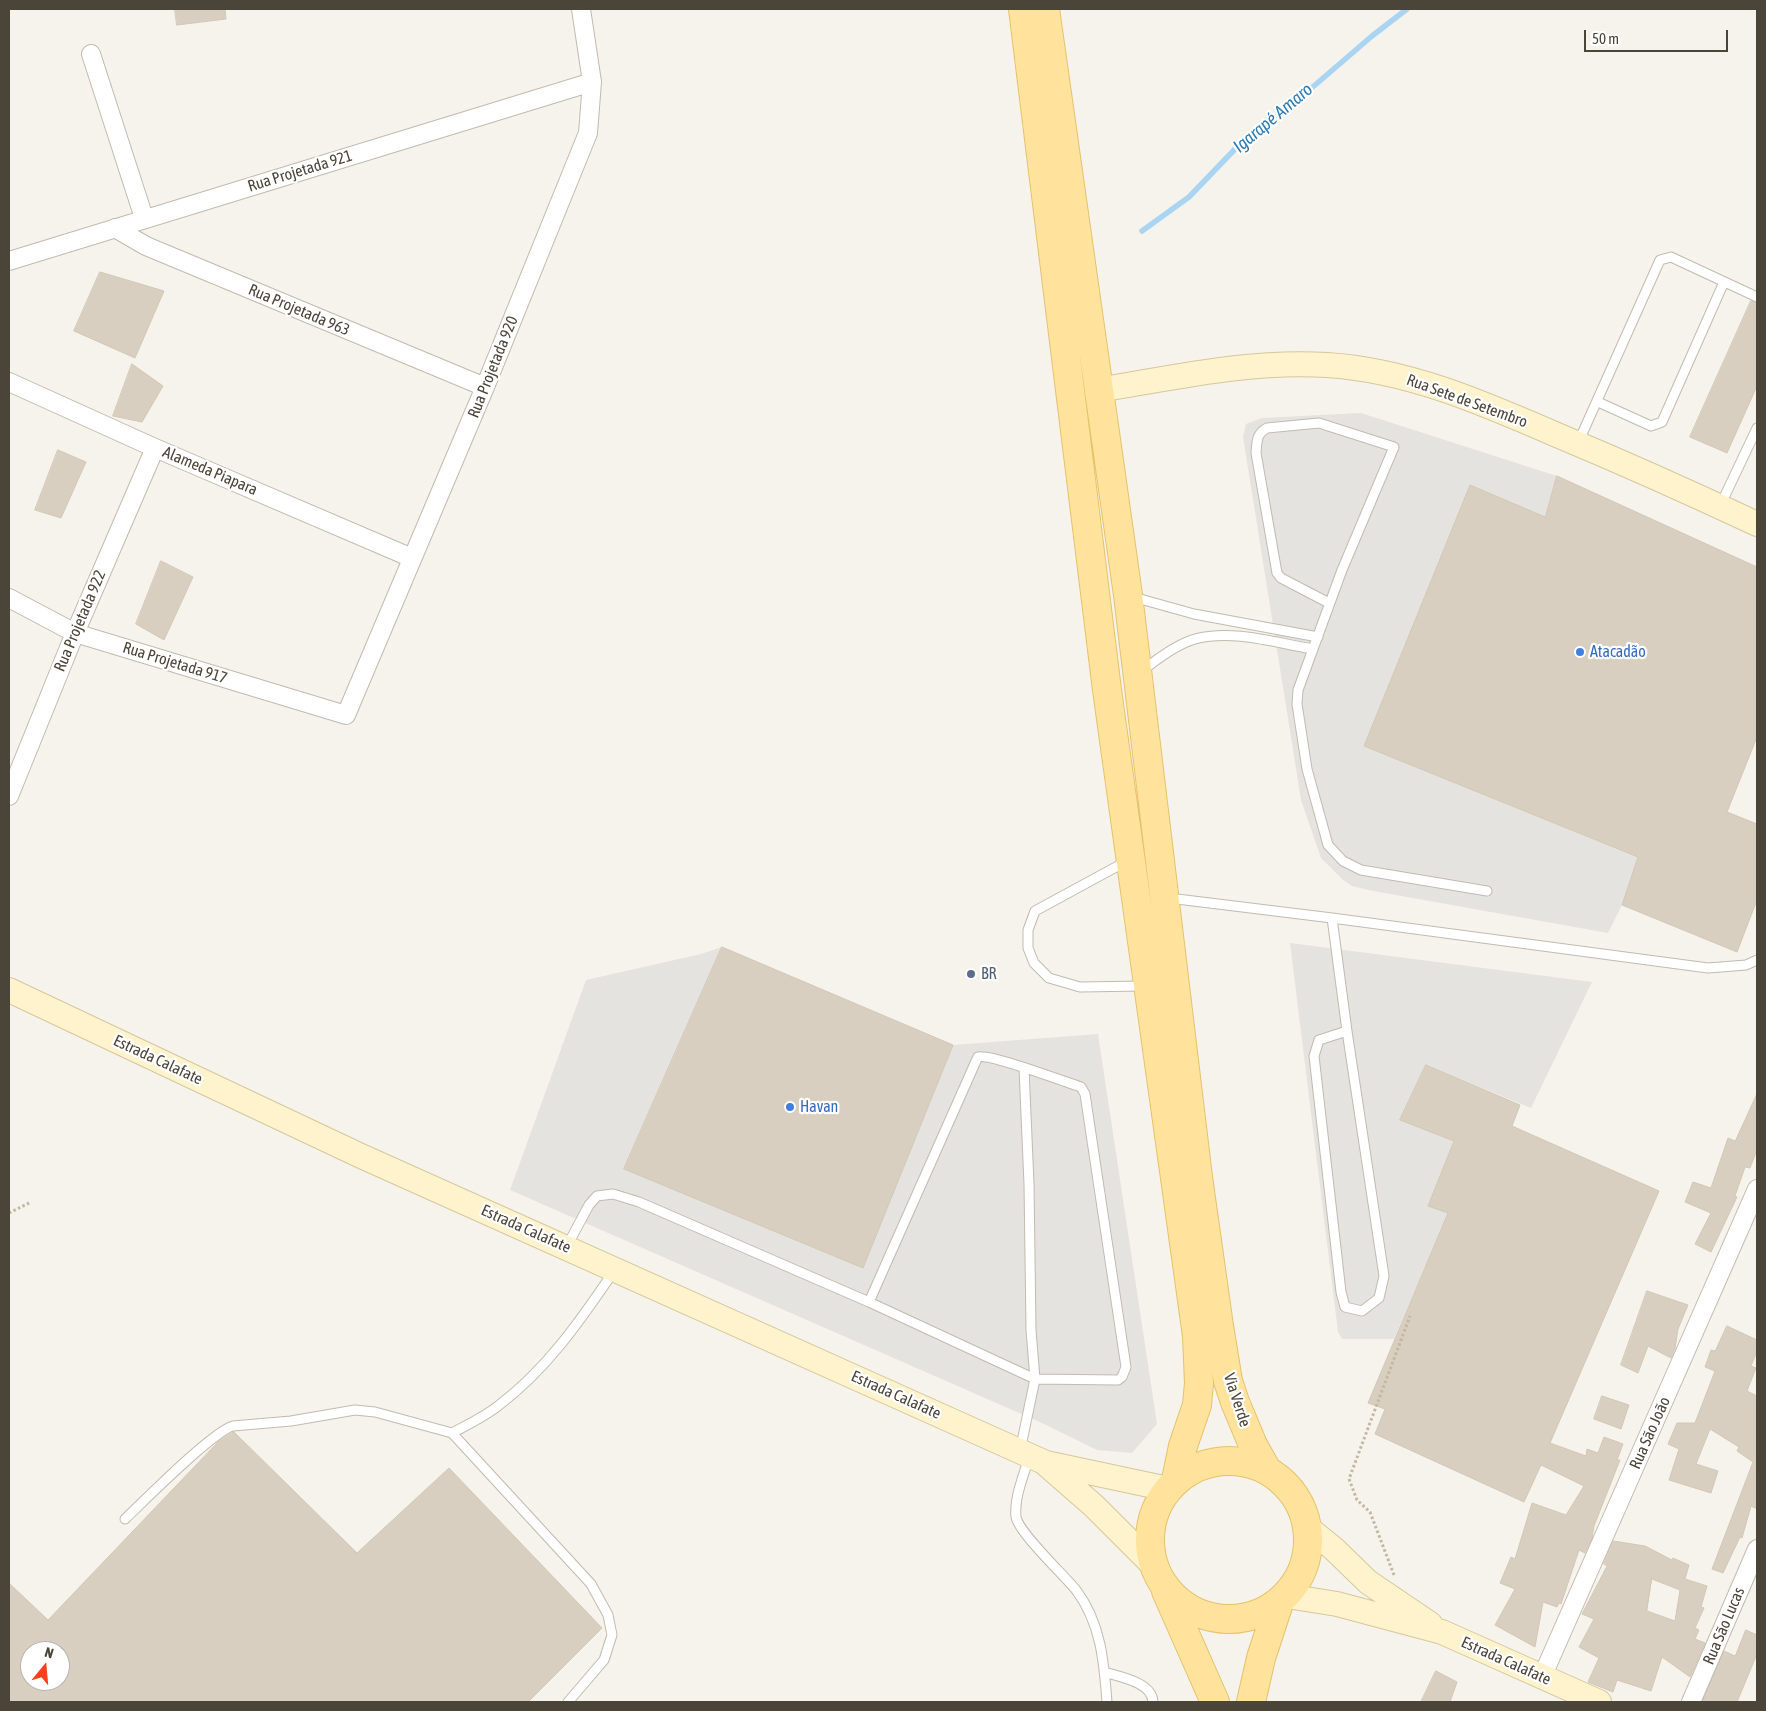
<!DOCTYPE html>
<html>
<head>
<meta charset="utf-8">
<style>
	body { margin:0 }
	#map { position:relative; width:1766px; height:1711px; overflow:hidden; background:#f6f3ec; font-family:"Asap Condensed",sans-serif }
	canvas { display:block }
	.frame { position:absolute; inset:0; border:10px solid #4b4439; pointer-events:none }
	.north { position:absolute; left:20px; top:1641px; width:50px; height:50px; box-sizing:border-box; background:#fff; border:1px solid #b7b4b0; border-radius:50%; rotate:17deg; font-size:14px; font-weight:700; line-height:20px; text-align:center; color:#4b4439 }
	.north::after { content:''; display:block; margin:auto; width:18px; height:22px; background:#fc3f1d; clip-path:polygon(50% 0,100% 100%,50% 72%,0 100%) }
	.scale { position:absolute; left:1584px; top:30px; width:144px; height:22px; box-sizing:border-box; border:2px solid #4b4439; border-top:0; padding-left:6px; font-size:15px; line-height:18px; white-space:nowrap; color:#4b4439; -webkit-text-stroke:4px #fff; paint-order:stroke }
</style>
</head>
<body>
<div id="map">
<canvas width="1766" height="1711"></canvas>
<div class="frame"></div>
<div class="north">N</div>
<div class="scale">50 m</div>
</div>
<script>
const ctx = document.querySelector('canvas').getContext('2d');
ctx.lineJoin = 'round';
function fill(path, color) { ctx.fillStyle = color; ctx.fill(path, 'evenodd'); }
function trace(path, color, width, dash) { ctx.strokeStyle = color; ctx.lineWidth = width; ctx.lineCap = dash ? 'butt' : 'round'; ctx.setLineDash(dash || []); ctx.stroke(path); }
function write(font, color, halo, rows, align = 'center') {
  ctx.font = font + ' "Asap Condensed",sans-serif'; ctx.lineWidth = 4.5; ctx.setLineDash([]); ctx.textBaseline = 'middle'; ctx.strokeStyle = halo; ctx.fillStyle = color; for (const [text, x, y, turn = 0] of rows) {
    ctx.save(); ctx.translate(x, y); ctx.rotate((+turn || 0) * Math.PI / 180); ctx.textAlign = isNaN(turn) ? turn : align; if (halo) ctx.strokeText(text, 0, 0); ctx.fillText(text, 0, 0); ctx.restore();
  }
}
fill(new Path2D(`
	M1361 413 1557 476 1545 517 1470 485 1364 746 1638 857 1622 905 1608 933 1368 890 1352 886 1342 879 1321 858 1301 800 1243 437 1246 424 1262 418Z
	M1290 943 1592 982 1531 1108 1426 1065 1401 1120 1454 1141 1429 1205 1448 1213 1394 1339H1342L1338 1332Z
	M722 947 624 1169 863 1268 953 1045 1098 1034 1157 1424 1132 1453 1097 1450 1042 1423 510 1190 586 980 701 954Z`), '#e5e3e0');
trace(new Path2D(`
	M1142 231 1189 197 1237 147 1300 98 1372 36 1407 9`), '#a9d4f2', 5.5);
const building = new Path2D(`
	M175 9H225L226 19 177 25Z
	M100 272 164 291 135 358 74 331Z
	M1751 301 1757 303V386L1727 453 1690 437Z
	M132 364 163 386 142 422 113 416Z
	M58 450 86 462 61 518 35 510Z
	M1557 476 1757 567V737L1727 812 1757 824V900L1737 952 1622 905 1638 857 1364 746 1470 485 1545 517Z
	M161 561 193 577 164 640 136 624Z
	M722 947 953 1045 863 1268 624 1169Z
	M1426 1065 1520 1105 1512 1126 1659 1191 1550 1443 1586 1456 1587 1449 1598 1453 1604 1437 1623 1444 1617 1460H1620L1594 1526 1592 1538 1585 1553 1579 1550 1561 1604 1559 1603 1557 1607 1543 1602 1535 1647 1495 1625 1515 1589 1500 1583 1511 1557 1515 1559 1532 1503 1566 1515 1584 1486 1541 1465 1524 1502 1375 1434 1385 1409 1368 1403 1448 1213 1428 1206 1454 1141 1400 1120Z
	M1757 1094V1150L1750 1168 1745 1167 1735 1196 1737 1197 1711 1252 1695 1244 1711 1213 1685 1202 1693 1182 1711 1188 1728 1138 1735 1141Z
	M1647 1291 1688 1305 1678 1329 1675 1348 1671 1358 1648 1346 1638 1373 1621 1365Z
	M1727 1326 1757 1340V1351L1751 1366 1756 1368 1747 1391 1757 1396V1509L1751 1506 1742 1538 1740 1537 1723 1573 1712 1569 1753 1462 1737 1451 1739 1447 1710 1429 1696 1464 1718 1471 1711 1493 1669 1480 1679 1449 1668 1444 1677 1423H1695L1715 1371 1705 1367 1711 1350 1715 1351Z
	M1602 1396 1629 1405 1621 1429 1594 1419Z
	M234 1432 357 1553 449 1468 602 1628 528 1702H9V1583L48 1620 218 1442ZM30 1651H60V1681H30Z
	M1613 1541 1645 1546 1672 1560 1673 1558 1689 1565 1685 1579 1707 1586 1701 1607 1704 1608 1695 1628 1699 1630 1695 1639 1705 1643 1690 1677 1662 1657 1651 1691 1617 1680 1613 1692 1588 1682 1599 1658 1579 1647 1594 1619 1582 1614 1607 1566 1604 1564ZM1652 1579 1680 1590 1675 1621 1647 1611Z
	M1746 1630 1757 1635V1654L1737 1702H1702L1724 1651 1735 1656Z
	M1436 1671 1457 1682 1450 1702H1421Z`);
fill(building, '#d8cfc1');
trace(building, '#d3c7b4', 1);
const lane = new Path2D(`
	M1598 402 1651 426 1662 422 1724 282
	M1578 443 1660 260 1671 257 1757 297
	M1720 506 1757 428
	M1133 597 1194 614 1318 637
	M1329 603 1281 578 1277 573 1256 453C1257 442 1256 434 1267 428L1319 423 1394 447 1342 570 1298 690 1297 704 1307 769 1328 845 1343 861 1361 870 1487 891
	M1142 671C1157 659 1177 644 1195 639 1233 629 1276 643 1313 649
	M1127 861 1035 911 1028 930V948L1034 963 1049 978 1080 987 1144 986
	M1169 898 1332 918 1347 1031 1384 1276 1379 1298 1362 1311 1345 1307 1341 1292 1314 1056 1319 1040 1347 1031
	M1332 918 1708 968 1746 965 1757 960
	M567 1246 589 1205 597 1196 613 1194 639 1202 869 1302 1035 1379 1020 1451
	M869 1302 976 1061 978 1057C989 1053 1065 1082 1081 1087L1085 1094 1126 1367 1122 1377 1118 1380 1035 1379 1031 1330 1029 1184 1024 1068
	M452 1433 591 1584 608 1615 612 1635 604 1660 568 1702
	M1029 1457C1024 1475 1014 1497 1016 1517 1019 1533 1064 1575 1076 1590 1101 1623 1104 1662 1107 1702
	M125 1519C145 1500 212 1432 233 1426L291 1421 355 1410 375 1412 452 1433C467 1425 484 1417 498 1406 547 1369 580 1321 614 1271
	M1104 1672C1120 1677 1152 1682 1153 1702`);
const street = new Path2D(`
	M91 54 144 218
	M115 228 146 246 485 387
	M9 261 592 82
	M9 382 155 448 412 558
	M9 598 75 633 346 715 485 387 588 133 592 82 581 9
	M9 796 75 633 155 448
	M1542 1677 1757 1189
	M1691 1702 1757 1549`);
const secondary = new Path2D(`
	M1098 390C1173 378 1250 360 1327 365 1408 370 1483 403 1557 435 1624 463 1691 493 1757 524
	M9 990 361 1156 1046 1463 1168 1489
	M1047 1465 1094 1506 1153 1565
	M1308 1528 1334 1549 1368 1582 1430 1624
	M1287 1596 1337 1604 1442 1632 1599 1702`);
const primary = new Path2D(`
	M1023 9 1107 690 1197 1336 1199 1383 1197 1405 1183 1446 1176 1480
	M1045 9 1128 595 1198 1177 1219 1326 1228 1381 1235 1402 1253 1445 1267 1470
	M1150 1540a79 79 0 1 1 158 0a79 79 0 1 1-158 0Z
	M1166 1591 1215 1702
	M1251 1702 1261 1658 1279 1603`);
trace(lane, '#c2bbae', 11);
trace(street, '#c2bbae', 20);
trace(secondary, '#d6c79b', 26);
trace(primary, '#e6c16a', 30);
trace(new Path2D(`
	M9 1213 31 1202
	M1394 1575 1370 1512 1357 1500 1349 1479 1410 1316`), '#c4b79f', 3, [2.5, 2.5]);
trace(lane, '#fff', 9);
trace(street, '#fff', 18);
trace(secondary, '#fff3cd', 24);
trace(primary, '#ffe39c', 28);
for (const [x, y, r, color] of [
	[1580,652,5,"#3f7fe0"],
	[971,974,5,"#5c6f8a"],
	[790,1107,5,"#3f7fe0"]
]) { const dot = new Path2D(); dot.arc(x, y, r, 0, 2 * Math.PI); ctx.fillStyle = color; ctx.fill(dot); trace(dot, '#fff', 2); }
write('16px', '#4b4439', '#fff', [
	["Rua Projetada 921",300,171,-17],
	["Rua Projetada 963",299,310,23],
	["Rua Projetada 920",493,367,-68],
	["Rua Sete de Setembro",1467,401,20],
	["Alameda Piapara",210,471,23],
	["Rua Projetada 922",80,621,-67],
	["Rua Projetada 917",175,663,17],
	["Estrada Calafate",158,1060,25],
	["Estrada Calafate",526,1229,24],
	["Estrada Calafate",896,1395,24],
	["Via Verde",1237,1400,72],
	["Rua São João",1650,1433,-66],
	["Rua São Lucas",1724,1626,-67],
	["Estrada Calafate",1506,1661,24]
]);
write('16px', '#366cbe', '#fff', [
	["Atacadão",1590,652],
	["Havan",800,1107]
], 'left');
write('16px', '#4e5e75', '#fff', [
	["BR",981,974]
], 'left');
write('italic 18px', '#2e7ab2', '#fff', [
	["Igarapé Amaro",1273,118,-40]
]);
</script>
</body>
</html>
